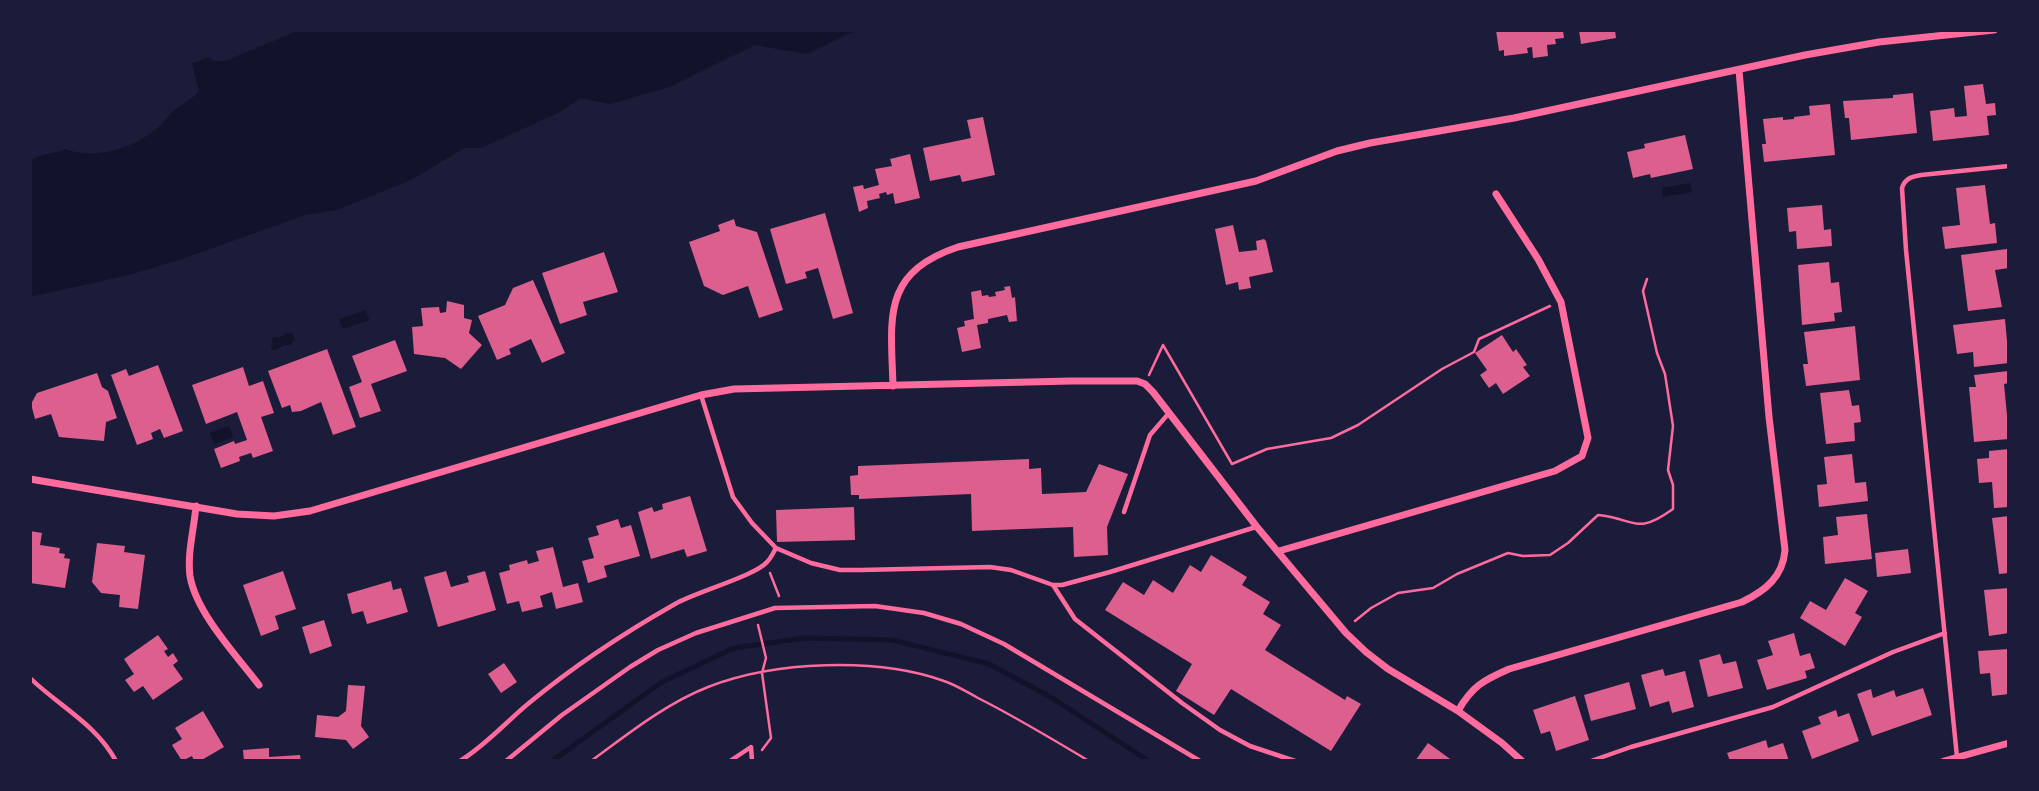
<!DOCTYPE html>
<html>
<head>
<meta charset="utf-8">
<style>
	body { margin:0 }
	#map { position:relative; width:2039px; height:791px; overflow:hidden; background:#1b1b3a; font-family:"Source Sans 3",sans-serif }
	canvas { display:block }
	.frame { position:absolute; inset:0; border:32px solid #1b1b3a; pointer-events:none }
</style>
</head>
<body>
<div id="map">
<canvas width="2039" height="791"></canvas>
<div class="frame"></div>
</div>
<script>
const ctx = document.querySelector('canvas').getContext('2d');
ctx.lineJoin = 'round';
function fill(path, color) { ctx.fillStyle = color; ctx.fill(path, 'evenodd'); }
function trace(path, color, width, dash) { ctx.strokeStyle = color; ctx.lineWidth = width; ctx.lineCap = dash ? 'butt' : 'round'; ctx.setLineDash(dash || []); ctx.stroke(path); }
fill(new Path2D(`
	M300 30H857L807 54 755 45 670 87 610 104 581 98 560 112 481 148H464L413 179 337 210 305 215 179 260 129 275 30 297V161C42 153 52 155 65 149 96 161 138 147 162 124 166 120 169 115 173 111 182 104 192 100 199 91L192 64 208 57 214 61H225Z
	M1690 183 1692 192 1663 197 1662 188Z
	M366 310 369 320 343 329 339 319Z
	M287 333 293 334 295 340 290 345H284L274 351 271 348 273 337H280Z
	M229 426 233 437 214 444 210 433Z`), '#12122b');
trace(new Path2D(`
	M552 761 662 682 734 648 804 638 892 640 989 664 1052 698 1149 761`), '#12122b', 5);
fill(new Path2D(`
	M1496 30H1563L1564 38 1555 39 1556 44 1547 45 1548 56 1533 58 1532 47 1527 48 1528 53 1504 56V50L1499 51Z
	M1579 30H1615L1616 38 1581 44Z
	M1983 84 1986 104 1995 103 1996 115 1987 116 1989 135 1933 141 1930 111 1954 108 1955 117 1967 116 1964 86Z
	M1913 93 1917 133 1851 140 1849 118H1845L1843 101 1893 98V95Z
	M1830 104 1835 155 1764 162 1762 144H1766L1763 119 1783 117V120L1794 119V117L1810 115 1809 106Z
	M983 117 995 175 962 182 960 175 930 181 923 148 971 138 967 120Z
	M1685 135 1693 169 1651 178 1650 174 1633 178 1627 152 1645 148 1644 144Z
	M910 154 920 198 895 204 893 193 887 195 886 192 879 194 880 198 867 201 868 208 859 212 853 187 863 185 864 189 879 185 875 169 892 166 890 159Z
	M1985 185 1990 224 1995 223 1997 243 1945 249 1942 227 1960 225 1956 188Z
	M1822 205 1824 230 1831 229 1832 246 1797 249 1796 231 1789 232 1787 208Z
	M825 213 853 313 833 319 818 268 805 272 807 278 786 284 770 229Z
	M734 219 736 226 757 232 783 310 759 318 748 286 723 295 704 286 689 242 720 231 718 225Z
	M1233 225 1239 252 1257 250 1256 241 1264 239 1266 241 1273 272 1249 277 1251 288 1239 290 1238 282 1226 285 1215 229Z
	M2007 249 2009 268 1995 270 2002 307 1968 311 1961 255Z
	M604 252 618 292 583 302 587 315 560 324 542 273Z
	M1829 262 1831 283 1839 282 1842 312 1834 313 1835 321 1802 325 1798 265Z
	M533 280 565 353 542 363 531 339 509 349 511 354 497 360 478 316 505 305 513 288Z
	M1010 286 1012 298 1015 297 1017 321 1009 322 1007 315 988 319V323L977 325 981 348 962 352 957 328 965 326 964 321 974 319 971 292 981 290 982 296 988 295 989 297 996 296 995 292 1005 290 1004 287Z
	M447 301 464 305V318L472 320 469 333 482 345 461 369 445 358 414 354 412 327 423 326 421 308 439 307 440 313 446 312Z
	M2005 319 2009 363 1974 367 1973 352 1957 354 1953 325Z
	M1855 326 1860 380 1806 386 1803 364H1808L1804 332Z
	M1502 335 1513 352 1516 349 1527 365 1523 367 1530 376 1503 394 1496 383 1489 388 1480 375 1487 370 1475 353Z
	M395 340 407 371 371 384 381 411 360 418 349 387 362 382 352 356Z
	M327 349 356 427 333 435 321 402 301 411 292 412 290 405 282 408 268 371Z
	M158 365 183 431 164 438 160 429 151 433 153 439 137 445 111 375 126 369 129 376Z
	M243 367 249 386 263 381 274 413 261 417 273 451 253 458 251 453 239 457 240 461 221 468 214 449 234 441 235 444 247 440 237 412 206 424 192 385Z
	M2008 371 2009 383 2004 384 2007 415H2009V439L1974 442 1969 387H1976L1974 375Z
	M97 373 102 387 108 391 117 418 106 422 104 441 59 437 51 414 35 419 31 404 37 393Z
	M1849 390 1852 406 1859 405 1861 422 1854 423 1855 441 1826 444 1820 393Z
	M2009 449V507L1994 508 1992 482 1979 483 1977 459 1989 458V451Z
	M1852 454 1855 483 1866 482 1868 501 1819 507 1817 485 1827 484 1824 457Z
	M1029 459V469L1041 468 1042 494 1086 492 1099 464 1128 474 1107 527 1108 555 1074 557 1073 527 972 531 971 494 859 499V495H851L850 476 858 475V466Z
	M690 496 707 551 687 557 684 549 651 559 638 512 652 507 654 512 663 509 662 504Z
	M854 507 855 540 777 542 776 510Z
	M1867 514 1872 559 1825 564 1823 537 1838 535 1836 517Z
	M2009 516V573L1999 574 1992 518Z
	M618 519 621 528 631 525 640 556 604 566 607 577 588 583 582 561 594 558 588 538 599 535 596 526Z
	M30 531 42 533 40 545 60 548 59 553 65 554 64 558 70 559 65 588 30 583Z
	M97 543 125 546 124 552 145 555 138 609 119 607 120 595 101 593 92 582Z
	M553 547 563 587 578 583 583 602 556 609 552 592 540 596 543 607 522 612 519 601 507 604 499 573 510 570 509 565 527 560 528 564 539 561 536 551Z
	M1908 549 1911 573 1877 577 1875 553Z
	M1211 555 1247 577 1242 585 1270 602 1263 614 1281 625 1265 650 1345 700 1347 696 1361 704 1331 751 1231 689 1214 715 1176 691 1192 664 1105 610 1123 582 1144 595 1153 580 1173 593 1190 565 1201 572Z
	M283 571 296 609 275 616 279 629 261 636 243 585Z
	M446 571 451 587 469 582 467 576 485 571 496 610 438 627 424 577Z
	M1845 578 1868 591 1855 613 1862 617 1845 646 1800 618 1810 601 1826 610Z
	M391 581 393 590 401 588 408 612 367 624 363 611 352 614 347 594Z
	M2009 588V633L1989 636 1984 590Z
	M324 620 332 646 310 654 302 627Z
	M1794 633 1800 656 1810 653 1815 668 1805 671 1807 678 1767 690 1757 660 1773 655 1768 641Z
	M158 635 168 649 164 651 168 657 173 653 178 661 173 665 183 679 153 700 143 686 134 692 125 680 134 674 124 659Z
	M2009 649V694L1992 696 1990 673 1980 674 1978 651Z
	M1720 654 1723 664 1736 661 1743 688 1708 697 1699 660Z
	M504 663 517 682 501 693 488 674Z
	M1663 669 1665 676 1685 671 1694 707 1672 713 1669 701 1650 707 1641 675Z
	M1629 682 1636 709 1591 721 1584 695Z
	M348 685 365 686 361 726 369 737 353 749 346 740 315 737 317 715 338 717 346 711Z
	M1923 688 1932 715 1872 736 1857 694 1871 689 1873 698 1894 690 1896 697Z
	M1575 696 1589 740 1556 751 1550 731 1541 734 1533 710Z
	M1836 710 1838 717 1849 713 1859 741 1812 759 1802 731 1821 724 1818 717Z
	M203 711 224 747 200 761H194L192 756 182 761 172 745 182 739 175 728Z
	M1766 740 1768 748 1783 743 1789 761H1730L1727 753Z
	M1428 743 1453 761H1415Z
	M269 748V757L300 755 301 761H244L243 750Z`), '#dd5f8e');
trace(new Path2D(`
	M1149 375 1163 345 1232 464 1267 449 1331 438 1358 425 1442 369 1474 352 1479 339 1550 306
	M770 573 779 596
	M1355 621 1371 608 1398 593 1433 588 1457 574 1508 553 1523 556 1550 555 1568 543 1598 515C1637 519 1635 536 1673 509V485L1668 470 1673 426 1665 374 1657 353 1643 291 1647 279
	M758 625 766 658 762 673 771 738 762 750
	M591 761C628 734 665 704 708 687 774 661 877 657 944 681 956 685 967 692 978 698 1016 717 1052 739 1089 761`), '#ff6b9d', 2.5);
trace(new Path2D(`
	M701 395 733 497 752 523 776 548 811 563 840 570H861L990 567 1011 570 1053 585H1062L1110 572 1256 527
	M1124 512 1150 435 1169 413
	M1053 585 1075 619 1182 703 1220 730 1250 746 1295 761
	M30 678C59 706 96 724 116 761
	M1957 757 1906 250 1902 188C1905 178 1912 177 1921 175L2009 166
	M460 761C486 745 506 722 529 703 575 665 624 633 675 604 696 592 755 576 767 562 771 558 773 553 776 548
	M506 761 562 715 630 667 658 650 696 633 775 608 875 606 924 613 961 624 1004 644 1200 761
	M730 761 751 747 752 761
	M1591 761 1631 747 1773 707 1893 652 1945 633`), '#ff6b9d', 4.5);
trace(new Path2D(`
	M893 386C891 318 881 273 958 247L1256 181 1337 151 1370 143 1514 118 1805 55 1879 42 1994 30
	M30 479 237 514 274 516 310 511 701 395 734 389 1071 381H1137L1145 384 1153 392 1257 527 1346 633 1366 652 1388 669 1458 711 1502 743 1522 761
	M196 506C194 529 187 554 190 576 196 613 237 656 259 685
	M1279 551 1555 471 1582 456 1588 438 1561 302 1538 259 1496 194
	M1458 711C1472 686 1484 680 1509 669L1742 602C1765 591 1783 577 1785 550L1769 417 1739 70
	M1944 761 2009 743`), '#ff6b9d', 7);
</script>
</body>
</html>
